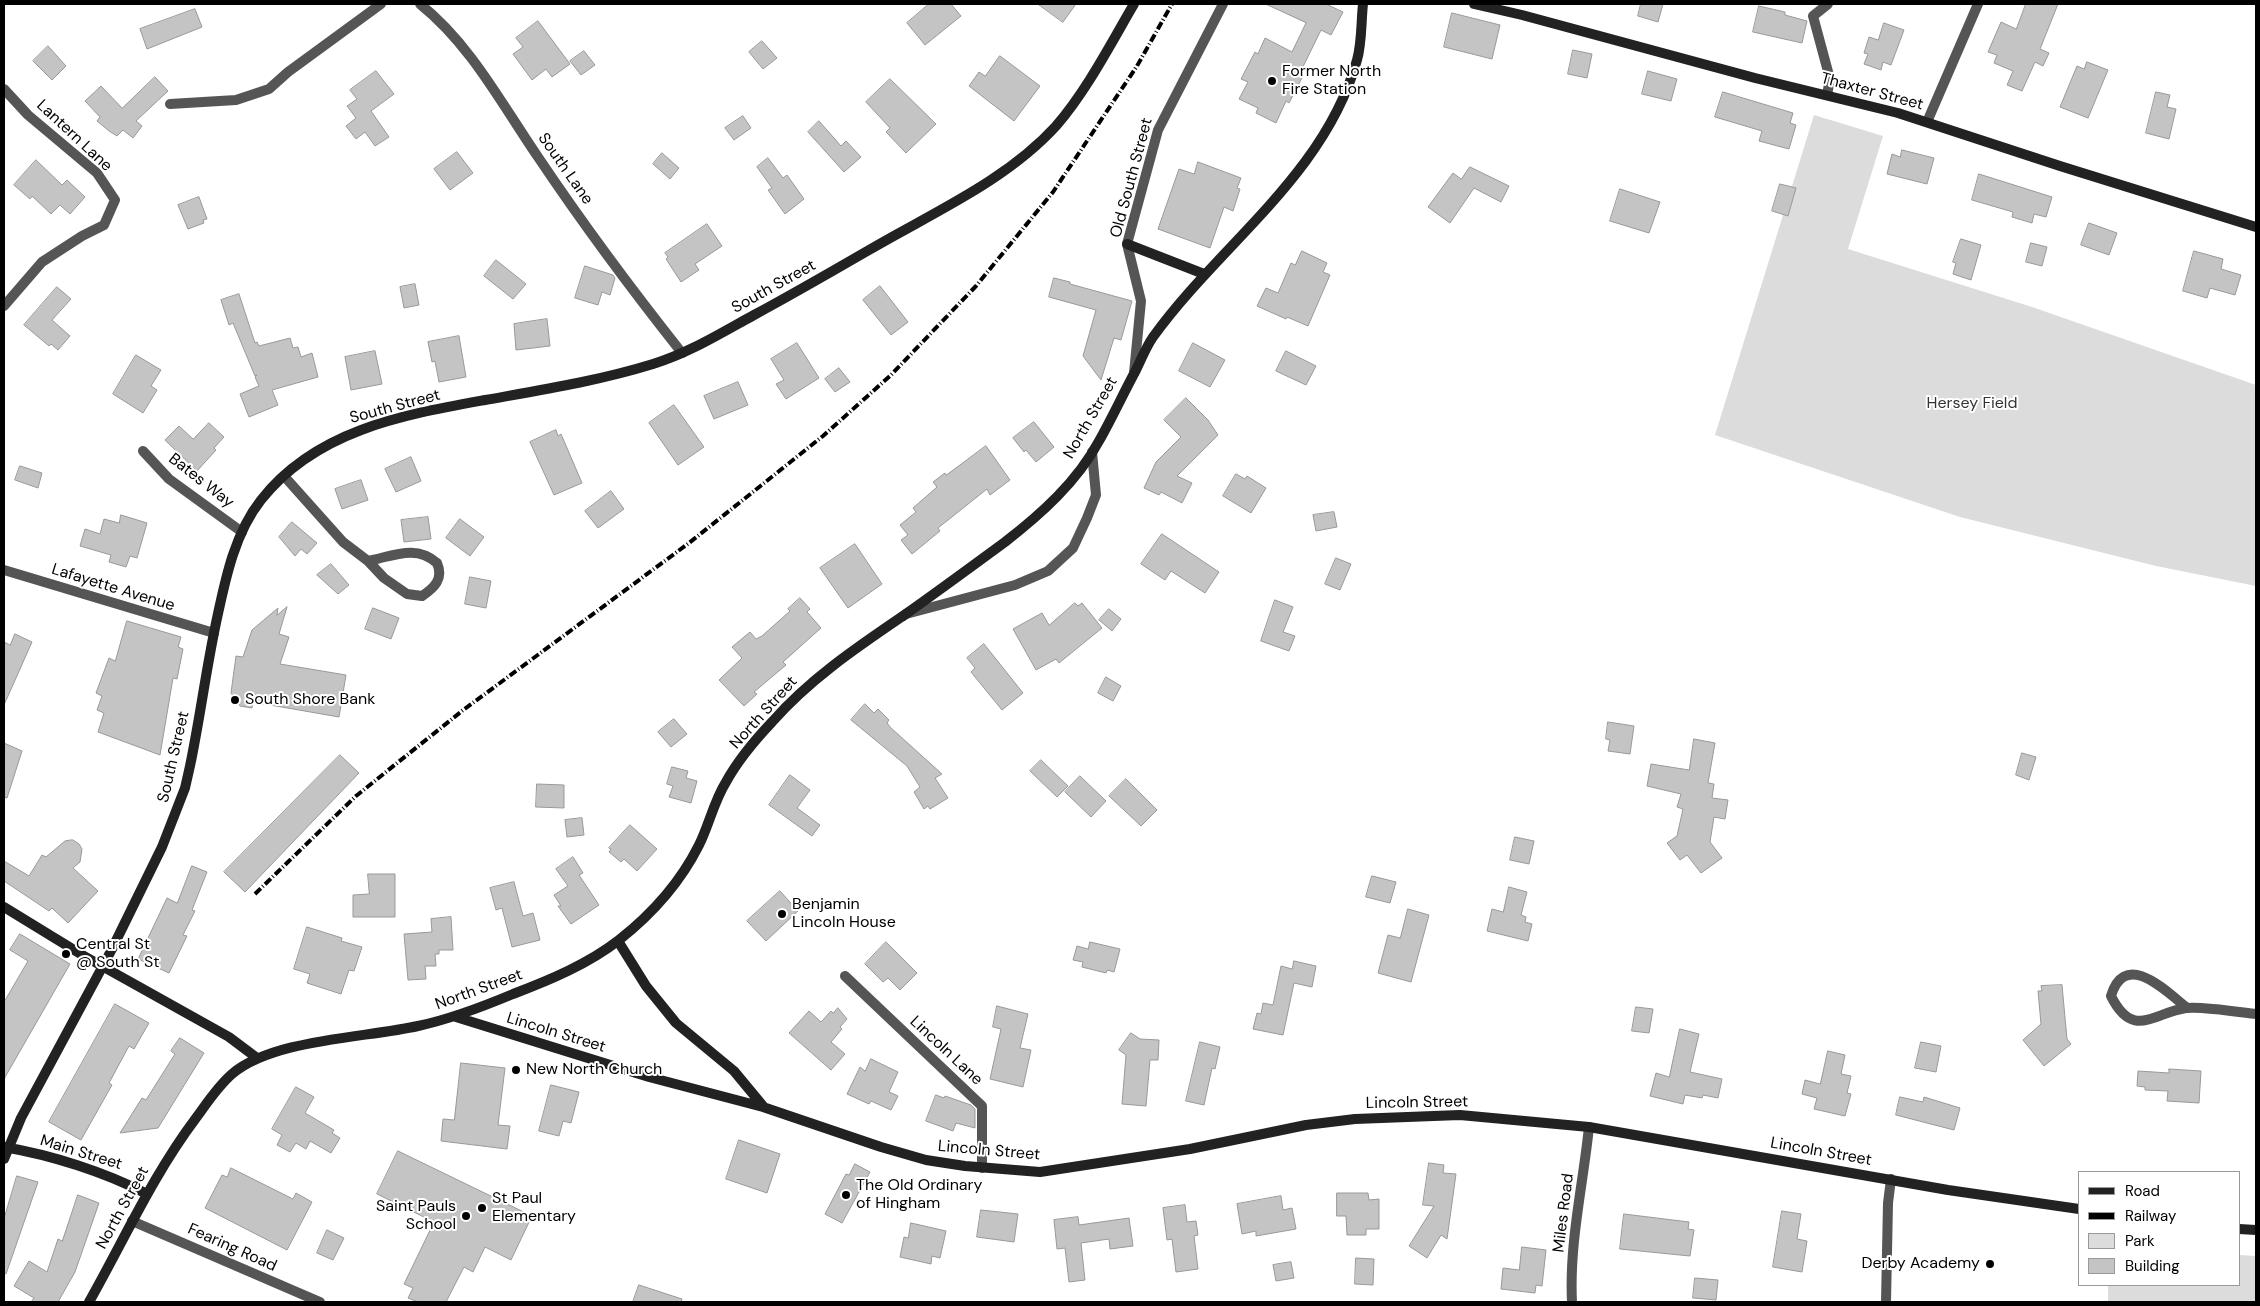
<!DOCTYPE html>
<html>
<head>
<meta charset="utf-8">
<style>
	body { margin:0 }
	#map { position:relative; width:2260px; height:1306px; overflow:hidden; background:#fff; font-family:"DM Sans",sans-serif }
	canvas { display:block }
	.frame { position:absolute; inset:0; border:5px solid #000; pointer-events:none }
	.legend { position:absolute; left:2078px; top:1171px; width:162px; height:115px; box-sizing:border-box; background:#fff; border:1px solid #999; margin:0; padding:6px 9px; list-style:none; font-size:15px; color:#000 }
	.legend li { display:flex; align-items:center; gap:10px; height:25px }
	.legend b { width:25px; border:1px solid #999 }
</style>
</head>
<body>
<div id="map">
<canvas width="2260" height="1306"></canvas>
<div class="frame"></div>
<ul class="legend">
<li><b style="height:6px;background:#222"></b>Road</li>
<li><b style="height:6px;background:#000"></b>Railway</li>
<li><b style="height:14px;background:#dcdcdc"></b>Park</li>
<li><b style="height:14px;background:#c4c4c4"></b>Building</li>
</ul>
</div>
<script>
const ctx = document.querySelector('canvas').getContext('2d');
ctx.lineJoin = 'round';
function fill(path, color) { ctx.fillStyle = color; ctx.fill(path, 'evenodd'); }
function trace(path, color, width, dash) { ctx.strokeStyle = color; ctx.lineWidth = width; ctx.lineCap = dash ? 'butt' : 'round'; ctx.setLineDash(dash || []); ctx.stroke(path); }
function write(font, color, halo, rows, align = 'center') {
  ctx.font = font + ' "DM Sans",sans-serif'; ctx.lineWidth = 4; ctx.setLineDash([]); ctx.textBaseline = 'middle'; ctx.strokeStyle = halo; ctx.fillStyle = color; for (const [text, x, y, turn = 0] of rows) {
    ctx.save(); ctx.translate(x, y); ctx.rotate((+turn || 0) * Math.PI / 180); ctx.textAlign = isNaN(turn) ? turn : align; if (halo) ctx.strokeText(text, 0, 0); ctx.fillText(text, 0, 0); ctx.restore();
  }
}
fill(new Path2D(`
	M1814 115 1883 136 1848 249 2032 307 2256 385V586L2156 566 1960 517 1715 435Z
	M2239 1255 2256 1256V1302H2108V1285H2239Z`), '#dcdcdc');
const building = new Path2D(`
	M929 4H951L961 16 925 45 907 23Z
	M1038 4H1076L1063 22Z
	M1266 4H1326L1343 12 1331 35 1321 30 1299 75 1303 76 1289 103 1286 101 1276 123 1256 113 1258 108 1239 99 1248 82 1241 79 1255 52 1258 54 1265 38 1292 52 1306 23Z
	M1641 4H1663L1658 22 1638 16Z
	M2026 4H2058L2040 49 2049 53 2043 66 2035 62 2022 91 2007 85 2013 71 1994 63 1997 55 1988 52 2001 22 2016 29Z
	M1759 6 1785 12V15L1807 21 1802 43 1753 32Z
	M195 9 202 27 147 49 140 29Z
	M1452 13 1500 25 1492 59 1444 47Z
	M538 21 570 64 552 77 546 69 532 80 513 54 523 47 516 38Z
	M1884 23 1904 30 1891 65 1883 62 1881 70 1864 64 1868 54 1864 53 1869 37 1878 40Z
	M762 41 777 58 763 69 749 52Z
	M48 46 66 66 52 80 33 61Z
	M1573 50 1592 54 1587 78 1568 74Z
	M584 51 595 65 581 75 570 61Z
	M1000 56 1040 86 1014 121 969 86 979 72 985 76Z
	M2087 62 2108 70 2088 118 2060 107 2077 66 2084 69Z
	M376 71 394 94 371 111 389 137 375 146 365 132 356 139 346 126 356 118 347 106 357 99 350 90Z
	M1648 71 1677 79 1671 101 1642 94Z
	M155 77 168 91 136 121 142 126 133 138 123 130 117 136 109 131 97 121 100 117 85 101 101 86 122 108Z
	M890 79 936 124 906 153 886 132 890 128 866 102Z
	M1723 92 1793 113 1790 123 1796 125 1789 149 1759 141 1762 131 1715 117Z
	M2156 92 2170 95 2167 107 2176 109 2169 139 2146 133Z
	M743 116 751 128 734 140 725 128Z
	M819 121 841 146 846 141 861 157 844 172 808 132Z
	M1902 150 1934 158 1927 184 1887 174 1892 154 1900 157Z
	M457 152 473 173 450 190 434 169Z
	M662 153 679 168 670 179 653 164Z
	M768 158 783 178 787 175 804 199 785 214 768 190 772 188 757 167Z
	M36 160 62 185 67 180 85 197 70 214 60 205 51 214 32 196 30 199 14 185Z
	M1198 162 1241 178 1237 188 1240 189 1233 211 1224 207 1210 248 1158 229 1179 169 1194 174Z
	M1470 167 1509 186 1501 202 1474 188 1450 223 1428 207 1453 173 1461 179Z
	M1979 174 2052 197 2046 217 2034 214 2032 223 2012 217 2013 212 1972 200Z
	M1780 184 1796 188 1788 216 1772 211Z
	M1620 189 1660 202 1649 233 1610 221Z
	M199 197 207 219 203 220 204 223 188 229 178 205Z
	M2089 223 2117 233 2109 255 2081 245Z
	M707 224 722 246 695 264 699 270 681 282 666 259 668 257 665 253Z
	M1961 239 1981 245 1971 280 1953 274 1956 263 1953 262Z
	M2031 243 2047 247 2042 266 2026 262Z
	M1302 251 1327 263 1323 272 1330 275 1308 326 1287 317 1286 319 1257 306 1266 288 1278 293 1291 263 1295 265Z
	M2194 251 2223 259 2221 269 2241 275 2235 295 2210 288 2207 298 2183 291Z
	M496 260 526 284 513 299 484 276Z
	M585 266 613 275 615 278 610 295 602 292 598 305 575 298Z
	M1054 278 1070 282V284L1132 301 1121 340 1114 338 1101 380 1083 356 1096 310 1049 297Z
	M415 284 419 305 404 308 400 287Z
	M880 286 908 322 891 335 863 300Z
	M57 287 71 299 52 320 70 336 58 350 51 344 49 346 24 325Z
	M239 294 255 343 257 342 259 346 290 338 293 348 298 347 301 357 312 353 318 377 272 390 278 405 249 417 240 394 259 386 255 377 257 375 255 376 233 323 229 325 221 300Z
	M547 319 550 346 516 350 514 324Z
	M459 336 466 377 439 382 435 361 432 362 428 342Z
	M797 343 819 378 786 399 776 384 784 380 771 359Z
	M1193 343 1225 360 1210 387 1179 371Z
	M375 351 382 384 351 390 345 357Z
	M1286 351 1316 366 1306 385 1276 371Z
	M136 355 161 370 151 386 157 390 143 413 113 394Z
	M839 368 850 382 835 392 825 379Z
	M738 382 748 405 714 419 704 396Z
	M1186 398 1208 420 1218 435 1177 476 1192 483 1182 503 1161 492 1159 495 1144 488 1156 462 1181 437 1164 420Z
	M674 405 704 447 678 465 649 423Z
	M1034 422 1054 447 1036 462 1026 450 1024 452 1013 438Z
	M209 423 224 437 214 448 216 450 197 471 165 440 179 426 193 439Z
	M556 430 558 436 561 434 582 483 554 495 530 442Z
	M986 446 1010 480 990 495 987 489 938 528 940 531 912 554 901 540 908 535 900 525 916 512 913 508 937 487 933 482 945 473 946 475Z
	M411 457 421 481 396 492 385 469Z
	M20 466 42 473 38 488 15 480Z
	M1236 474 1245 479 1247 476 1266 488 1251 513 1223 496Z
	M361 480 368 500 342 509 335 489Z
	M611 491 624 509 598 528 585 511Z
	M1334 512 1337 527 1316 531 1313 515Z
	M121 515 147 523 137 558 130 556 126 567 109 562 111 555 80 546 85 529 100 534 104 519 119 523Z
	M428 517 431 539 404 542 401 520Z
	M460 519 484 537 470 556 446 538Z
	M292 522 317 543 307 554 301 549 295 556 279 537Z
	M1162 534 1219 572 1205 593 1171 571 1165 580 1141 564Z
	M855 544 882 584 848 608 820 568Z
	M1336 558 1351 564 1340 590 1325 584Z
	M331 564 349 585 338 594 317 575Z
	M470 577 491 581 486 608 465 604Z
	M800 598 810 609 807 612 821 628 783 662 786 665 754 692 757 694 744 706 719 680 742 658 732 647 750 632 756 639 762 636 790 611 788 609Z
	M1275 600 1293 607 1283 632 1295 636 1289 651 1261 641Z
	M1075 603 1078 606 1082 603 1102 628 1059 663 1056 659 1036 670 1013 629 1042 613 1049 625Z
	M287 607 279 634 289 637 280 664 346 675 339 717 253 702 252 708 240 706 231 693 236 656 243 657 252 630 278 608 277 615Z
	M373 608 399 618 391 639 365 629Z
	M1109 609 1121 619 1112 631 1099 620Z
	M127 621 181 637 178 647 183 649 177 679 173 678 160 755 98 732 104 713 97 710 102 696 96 693 109 658 115 661Z
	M15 634 32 642 4 705V642L10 645Z
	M984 644 1023 693 1002 710 971 672 975 668 967 658Z
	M1106 677 1121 686 1113 701 1098 693Z
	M865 704 874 713 878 709 889 720 887 723 891 728 942 774 935 778 948 798 930 809 928 806 924 809 914 792 920 787 907 766 851 720Z
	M674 719 687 734 671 747 658 732Z
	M1608 722 1634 726 1630 754 1608 751 1610 740 1606 739Z
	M1694 739 1715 743 1708 783 1714 784 1712 798 1728 800 1725 819 1714 817 1710 842 1722 858 1701 873 1687 855 1680 860 1667 843 1677 836 1683 809 1677 807 1681 794 1647 786 1651 764 1689 770Z
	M4 743 22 751 7 798 4 797Z
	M2022 753 2036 757 2029 780 2016 775Z
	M340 755 359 773 245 892 224 872Z
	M1041 760 1068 786 1057 797 1030 771Z
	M672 767 688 771 686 778 697 781 691 803 669 797 673 786 667 784Z
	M790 775 810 790 797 808 820 825 812 836 769 805Z
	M1080 776 1106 801 1091 817 1065 792Z
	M1126 779 1157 810 1141 826 1109 796Z
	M537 784 564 785V808L536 807Z
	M582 818 584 835 567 837 565 820Z
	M630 825 657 849 637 871 624 859 621 862 609 852 611 849 609 848Z
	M1515 837 1534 841 1529 864 1510 860Z
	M73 840 79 844 82 849 80 862 73 868 98 891 68 923 52 908 49 911 4 881V861L29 876 42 855 46 857 65 841Z
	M573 857 583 873 579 875 599 905 571 924 558 906H561L554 895 568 886 556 869Z
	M192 866 207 872 192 910 195 911 183 935 187 936 169 973 138 959 167 898 177 903Z
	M368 874H395V917H353V895L369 894Z
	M1372 876 1396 882 1390 903 1366 897Z
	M514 882 523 916 533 913 540 940 512 947 502 908 496 910 490 888Z
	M1509 887 1527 892 1521 915 1526 917 1525 922 1532 924 1528 941 1487 931 1492 909 1503 912Z
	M780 891 798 911 766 941 747 921Z
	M1408 909 1429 915 1411 982 1378 973 1388 935 1400 938Z
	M451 917 453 950H439V954H435L436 966H425L426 979 408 980 404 934 432 932 431 919Z
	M307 927 342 938 341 941 362 947 354 971 349 970 341 994 307 983 310 974 294 969Z
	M20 934 70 964 4 1079V1002L28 961 10 950Z
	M886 942 917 973 900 990 888 978 883 982 865 964Z
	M1090 942 1120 949 1114 972 1107 970 1106 973 1082 967 1083 962 1073 960 1077 946 1088 949Z
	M1294 961 1316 966 1312 987 1294 983 1283 1035 1253 1029 1257 1013 1261 1014 1263 1003 1273 1005 1281 966 1292 969Z
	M2062 985 2067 1039 2071 1044 2044 1066 2023 1040 2041 1024 2038 991H2042L2041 986Z
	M115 1004 149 1023 134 1049 129 1046 109 1083 112 1085 81 1140 49 1122Z
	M997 1006 1028 1014 1020 1048 1031 1050 1023 1087 990 1079 1001 1029 993 1027Z
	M1636 1007 1653 1009 1649 1033 1632 1031Z
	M838 1008 847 1019 840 1027 842 1029 831 1042 845 1054 831 1070 789 1033 809 1011 821 1022 831 1011 833 1013Z
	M1680 1029 1699 1034 1690 1072 1722 1079 1718 1098 1703 1095 1702 1098 1685 1095 1683 1104 1650 1096 1656 1073 1669 1077Z
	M1131 1033 1140 1039 1159 1040 1158 1060H1150L1146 1106 1122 1104 1126 1055 1119 1050Z
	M180 1038 204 1053 158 1128 120 1133 142 1098 146 1100 175 1054 171 1051Z
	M1200 1042 1220 1047 1215 1069 1212 1068 1204 1105 1186 1101Z
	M1921 1042 1941 1046 1936 1072 1915 1068Z
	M1828 1051 1845 1055 1841 1074 1851 1076 1847 1093 1851 1094 1845 1116 1814 1109 1817 1098 1802 1094 1805 1080 1820 1084Z
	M871 1059 898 1072 889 1092 898 1096 891 1110 871 1101 869 1104 847 1094 860 1067 865 1071Z
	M461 1063 505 1068 498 1125 510 1126 507 1149 441 1141 443 1119 454 1120Z
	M2169 1069 2201 1071 2199 1103 2167 1101 2168 1091 2145 1090V1087L2137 1086 2138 1071 2169 1073Z
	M551 1085 579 1092 571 1123 563 1121 559 1136 539 1131Z
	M296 1087 314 1097 305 1113 334 1130 332 1133 340 1138 331 1153 310 1141 306 1149 296 1143 290 1152 277 1145 282 1135 272 1129Z
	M936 1095 944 1098 945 1096 971 1105 975 1109V1128L956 1123 953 1131 926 1121Z
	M1900 1097 1923 1102 1924 1097 1960 1108 1954 1130 1896 1115Z
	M739 1140 780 1154 767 1193 726 1179Z
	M398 1151 532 1216 511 1260 485 1247 473 1272 464 1267 446 1302H418L408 1298 413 1288 404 1284 434 1222 377 1194Z
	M1429 1163 1444 1165 1443 1173 1456 1174 1447 1239 1441 1235 1427 1258 1409 1246 1434 1206 1423 1205Z
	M855 1164 870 1172 842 1223 825 1214 846 1174 849 1175Z
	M231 1168 293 1199 296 1193 312 1202 287 1250 205 1208 222 1175 227 1177Z
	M17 1176 38 1182 6 1274 4 1273V1219Z
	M1337 1193H1368L1369 1200 1379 1199V1229H1366V1235H1347L1346 1216H1337Z
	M78 1195 99 1203 75 1272 58 1302H31L34 1298 14 1286 29 1261 47 1272 58 1239 62 1241Z
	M1281 1196 1283 1210 1292 1208 1296 1229 1256 1236V1231L1242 1234 1237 1204Z
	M1185 1205 1187 1222 1196 1221 1198 1235 1194 1236 1198 1269 1176 1272 1172 1239 1167 1240 1163 1208Z
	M981 1210 1018 1214 1014 1242 977 1237Z
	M1782 1211 1801 1214 1797 1239 1807 1241 1802 1272 1773 1267Z
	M1624 1214 1689 1222 1688 1229 1694 1230 1690 1256 1620 1249Z
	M1078 1217 1079 1225 1129 1218 1133 1246 1110 1249 1109 1239 1081 1243 1085 1280 1069 1282 1065 1248 1057 1249 1054 1220Z
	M911 1223 946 1231 940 1258 932 1256 931 1264 900 1257 904 1237 908 1238Z
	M327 1230 344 1238 333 1260 317 1253Z
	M1522 1247 1546 1250 1542 1286 1536 1285 1535 1293 1501 1289 1503 1268 1519 1270Z
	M1356 1258 1374 1259 1373 1285 1355 1284Z
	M1291 1262 1294 1278 1276 1281 1273 1265Z
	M1695 1278 1718 1280 1716 1300 1693 1298Z
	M639 1285 682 1299 681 1302H633Z`);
fill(building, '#c4c4c4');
trace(building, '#999', 1);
trace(new Path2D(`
	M420 4C471 45 501 103 538 157 583 224 632 290 682 353
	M4 89 28 115 97 173 115 200 104 225 82 236 42 262 4 306
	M1827 95 1830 79 1813 16 1828 4
	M170 104 236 100 269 89 288 72 381 4
	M1927 122 1978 4
	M1134 373 1141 301 1127 244 1158 130 1223 4
	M143 451 169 479 242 532
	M284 476 343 542 368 561 384 578 407 594 422 596C434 588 444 579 437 563 416 544 393 556 368 561
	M4 570 214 633
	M906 614 1015 585 1048 571 1073 548 1087 518 1096 495 1092 452
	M845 976 982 1106V1168
	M2187 1008C2166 991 2125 949 2111 996 2133 1040 2153 1013 2186 1008 2201 1006 2239 1012 2256 1014
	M132 1221 320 1302
	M1572 1302C1569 1244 1583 1185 1589 1127
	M1886 1302 1888 1203 1891 1179`), '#555', 10);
trace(new Path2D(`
	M1474 4 1522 15 1755 78 1898 113 2060 166 2256 227
	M1127 244 1204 274
	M4 907 84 956 229 1037 257 1058
	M618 941 646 986 676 1023 734 1071 763 1106
	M456 1017 649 1077 763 1107 881 1147 926 1160 965 1166 1040 1172 1190 1149 1306 1125 1355 1119 1460 1115 1589 1127 1948 1190 2079 1209
	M4 1147C51 1155 105 1172 147 1194
	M4 1159 21 1118 112 949 162 847 185 788 190 766C200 718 206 670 216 623 225 581 234 534 261 500 316 430 403 415 485 400 541 390 598 381 653 364 689 353 721 333 754 315 793 294 831 272 869 250 932 213 1006 181 1056 126 1087 90 1110 45 1134 4
	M2239 1229 2256 1230
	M89 1302C124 1240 153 1175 196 1118 207 1103 218 1086 232 1074 273 1039 365 1038 418 1026 451 1019 482 1007 513 994 550 980 588 964 619 940 652 914 680 883 699 845 709 825 714 801 726 782 738 760 755 740 772 722 810 679 856 648 903 616 937 592 971 567 1005 542 1041 514 1077 482 1099 441 1112 418 1123 394 1136 370 1141 360 1146 347 1153 337 1220 244 1325 175 1357 60 1362 43 1361 22 1363 4`), '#222', 10);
trace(new Path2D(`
	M255 894 356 796 462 711 689 543 823 436 891 375 976 286 1053 192 1137 66 1172 4`), '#000', 4, [8, 2.5, 1, 2.5]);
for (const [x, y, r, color] of [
	[1272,81,5,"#000"],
	[235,700,5,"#000"],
	[782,914,5,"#000"],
	[66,954,5,"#000"],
	[516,1070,5,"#000"],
	[846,1195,5,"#000"],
	[482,1208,5,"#000"],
	[466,1216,5,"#000"],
	[1990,1264,5,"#000"]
]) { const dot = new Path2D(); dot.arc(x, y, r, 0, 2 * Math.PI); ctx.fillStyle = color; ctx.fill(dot); trace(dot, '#fff', 2); }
write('16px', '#000', '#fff', [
	["Former North",1282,72],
	["Fire Station",1282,90],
	["South Shore Bank",245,700],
	["Benjamin",792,905],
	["Lincoln House",792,923],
	["Central St",76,945],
	["@ South St",76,963],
	["New North Church",526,1070],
	["The Old Ordinary",856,1186],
	["of Hingham",856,1204],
	["St Paul",492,1199],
	["Elementary",492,1217],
	["Saint Pauls",456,1207,"right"],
	["School",456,1225,"right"],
	["Derby Academy",1980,1264,"right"]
], 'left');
write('16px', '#000', '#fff', [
	["Thaxter Street",1872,92,15],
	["Lantern Lane",74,136,43],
	["South Lane",565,169,55],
	["Old South Street",1132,178,-75],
	["South Street",774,287,-29],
	["South Street",395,407,-15],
	["North Street",1091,418,-60],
	["Bates Way",201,481,38],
	["Lafayette Avenue",113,588,17],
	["North Street",764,713,-48],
	["South Street",174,757,-77],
	["North Street",479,990,-20],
	["Lincoln Street",556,1033,17],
	["Lincoln Lane",946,1051,43],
	["Lincoln Street",1417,1103,-1],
	["Lincoln Street",989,1151,5],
	["Lincoln Street",1821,1152,10],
	["Main Street",81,1153,17],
	["North Street",123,1208,-61],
	["Miles Road",1564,1213,-83],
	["Fearing Road",232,1248,24]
]);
write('16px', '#333', '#fff', [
	["Hersey Field",1972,404]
]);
</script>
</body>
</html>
